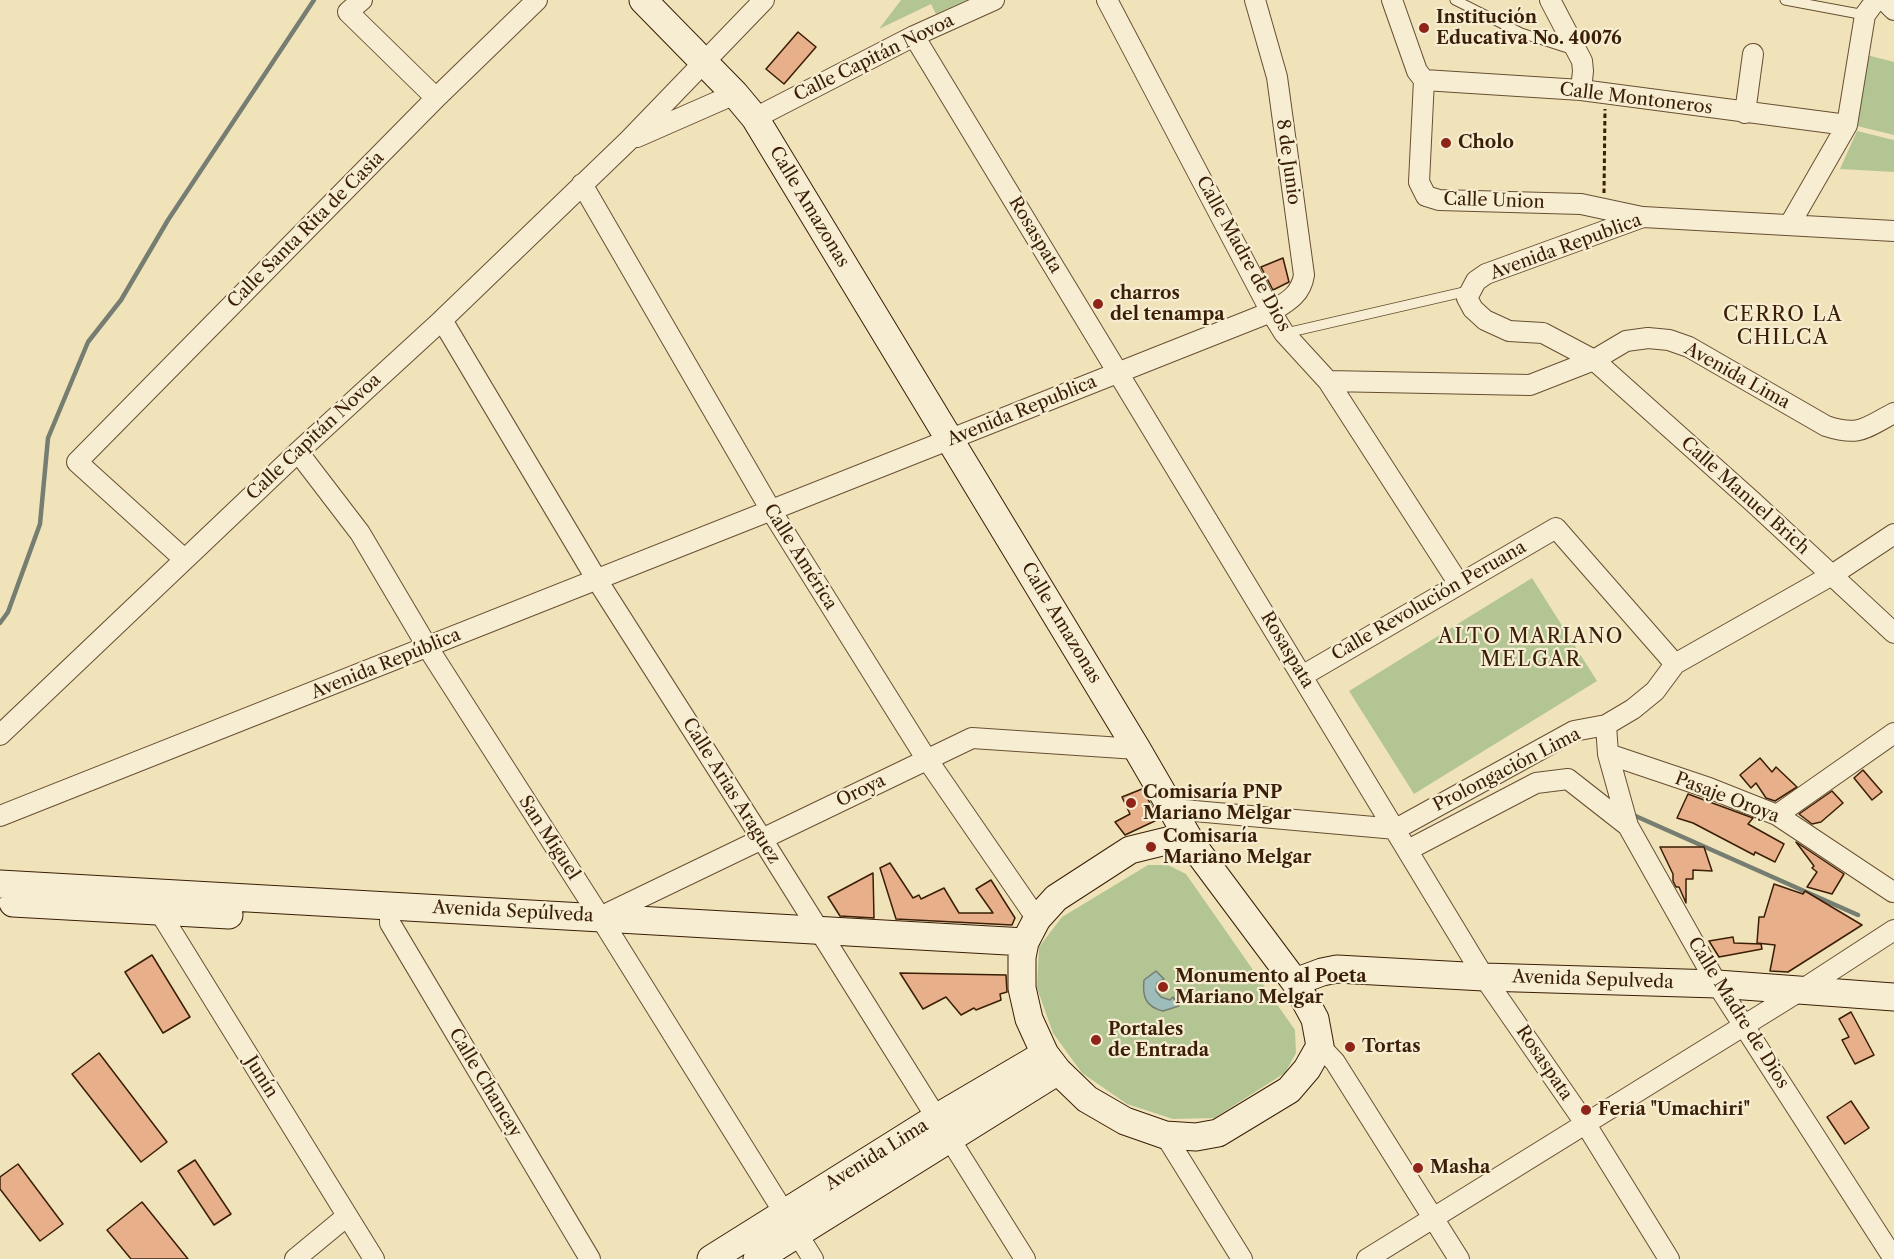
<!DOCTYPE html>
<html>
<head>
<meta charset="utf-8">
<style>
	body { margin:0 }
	canvas { display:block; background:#f1e3b9 }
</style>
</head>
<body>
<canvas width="1894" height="1259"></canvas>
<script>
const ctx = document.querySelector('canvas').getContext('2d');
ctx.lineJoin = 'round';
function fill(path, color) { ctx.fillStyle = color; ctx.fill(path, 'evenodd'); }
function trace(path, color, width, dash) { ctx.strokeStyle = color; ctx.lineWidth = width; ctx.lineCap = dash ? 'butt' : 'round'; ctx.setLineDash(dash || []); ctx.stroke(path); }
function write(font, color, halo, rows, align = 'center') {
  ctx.font = font + ' "Libre Caslon Text",serif'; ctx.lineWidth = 4.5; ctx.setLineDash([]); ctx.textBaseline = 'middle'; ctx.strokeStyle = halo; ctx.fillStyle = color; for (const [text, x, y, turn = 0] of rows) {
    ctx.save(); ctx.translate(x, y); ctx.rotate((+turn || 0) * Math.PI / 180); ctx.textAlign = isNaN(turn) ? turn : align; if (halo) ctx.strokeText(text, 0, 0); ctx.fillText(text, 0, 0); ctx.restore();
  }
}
fill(new Path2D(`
	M901 0H967L936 14 931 4 879 29Z
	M1867 55 1894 62V135L1857 126Z
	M1857 131 1894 140V172L1840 169Z
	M1532 578 1597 681 1414 794 1349 691Z
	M1148 865H1168L1186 874 1295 1030 1296 1053 1285 1073 1214 1118 1173 1119 1127 1104 1082 1073 1053 1033 1037 988 1039 947 1062 917Z`), '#b4c594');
const water = new Path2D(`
	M1156 971 1164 979 1157 983 1156 991 1161 997 1170 1000 1173 997 1179 1006 1163 1011C1146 1007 1142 997 1144 980Z`);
fill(water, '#9ebcb9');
trace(water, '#767d71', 1.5);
trace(new Path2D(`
	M0 623 8 612 40 524 48 438 88 342 121 300 168 220 314 0
	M1631 814 1858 915`), '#767d71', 4.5);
const building = new Path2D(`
	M798 32 816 47 784 84 766 69Z
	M1283 258 1289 282 1273 290 1261 267Z
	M1760 758 1772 772 1776 767 1797 787 1775 801 1766 798 1756 783 1751 788 1740 775Z
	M1863 770 1882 792 1872 800 1854 778Z
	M1142 789 1159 819 1125 835 1115 822 1130 814 1122 797Z
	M1832 791 1843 803 1821 822 1812 824 1799 814Z
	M1688 794 1753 818 1748 824 1784 844 1775 862 1755 852 1754 855 1693 823 1677 818Z
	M1796 842 1844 874 1832 894 1807 887 1817 872 1812 868 1814 866Z
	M1660 847H1704L1712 871 1693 870V879H1686V903L1679 887H1676L1673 881V874Z
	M890 863 913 898 919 895 921 899 944 888 959 913H993L976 889 991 880 1015 918 1012 925 896 919 880 868Z
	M873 873 874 918 840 916 828 897Z
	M1774 884 1803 894 1805 891 1862 925 1788 972 1770 971 1775 945 1757 943 1759 917H1764Z
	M1733 937 1734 943 1761 944 1762 949 1719 957 1709 941Z
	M152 955 190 1017 163 1033 125 972Z
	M900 973 1006 975 1007 992 1000 994 1001 1000 976 1010 974 1008 961 1015 946 997 923 1009Z
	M1851 1012 1874 1055 1855 1064 1842 1040 1849 1037 1839 1019Z
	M99 1053 167 1142 141 1162 72 1074Z
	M1851 1101 1869 1128 1845 1144 1827 1117Z
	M195 1160 231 1214 214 1225 178 1171Z
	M18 1164 63 1224 40 1241 0 1189V1177Z
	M142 1202 188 1259H131L107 1230Z`);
fill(building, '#e8af8b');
trace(building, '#3a1e05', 1.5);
const lane = new Path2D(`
	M1455 0 1521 33 1574 50
	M1785 0 1865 15
	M1286 333 1468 291`);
const street = new Path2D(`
	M362 0 348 12 436 98
	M1107 0 1271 312 1284 333 1328 381 1459 584
	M1392 0 1417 71 1424 80
	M1550 0 1582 61 1583 71 1581 90
	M1884 0 1894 10
	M914 36 1484 977 1585 1123 1669 1259
	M1424 80 1581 90 1847 125
	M1424 80 1419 182 1426 196 1439 200 1581 204 1642 217
	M1745 113 1753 54
	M755 118 914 36 994 0
	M637 137 735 94
	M582 184 772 512 922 752 1037 919
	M1790 224 1847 125 1865 15 1876 0
	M1894 231 1643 217 1486 274 1476 281 1467 298 1473 309 1485 320 1509 331 1543 333 1594 360 1753 502 1894 633
	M442 320 597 580 762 839 1025 1259
	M1328 381 1530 385 1594 360 1626 341 1648 338 1669 340 1689 347 1826 426C1860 437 1865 428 1894 413
	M298 452 360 533 428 648 600 917 813 1259
	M184 559 77 462 436 98 537 0
	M1302 676 1556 528 1675 664
	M1606 725 1608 754 1709 788 1777 815 1893 892
	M0 735 298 452 442 320 629 140 764 0
	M1608 754 1628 826 1717 984 1894 1259
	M1172 809 1396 829 1574 731 1606 725 1633 709 1655 691 1675 664 1832 575 1894 534
	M1777 815 1894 733
	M0 816 1271 312C1287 302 1301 295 1304 275L1277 77 1255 0
	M1408 850 1536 783 1568 779 1628 826
	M159 903V911L374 1259
	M390 905V923L590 1259
	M600 917 972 738 1137 749
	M1320 1046 1335 1062 1459 1259
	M1165 1135 1242 1259
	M295 1259 347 1216
	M1367 1259 1803 989 1894 930`);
const secondary = new Path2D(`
	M643 0 735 94 755 118 1137 749 1192 844 1295 982 1315 1019 1320 1046 1307 1069 1289 1090 1218 1133 1196 1137 1165 1135 1125 1121 1087 1099 1058 1071 1045 1054 1029 1019 1022 988V957L1025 942 1037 919 1056 898 1130 850 1187 836
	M0 884 1025 942
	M13 903 229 915
	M1295 982 1322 972 1337 969 1484 977 1717 984 1894 997
	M711 1259 936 1118 1045 1054
	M757 1259 1058 1071`);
trace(lane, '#684f32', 11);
trace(street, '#684f32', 22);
trace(secondary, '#3a1e05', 29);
trace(new Path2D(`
	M1604 193 1605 109`), '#3a1e05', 3, [4.5, 3]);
trace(lane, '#f6edd2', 9);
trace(street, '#f6edd2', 20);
trace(secondary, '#f6edd2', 27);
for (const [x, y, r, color] of [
	[1424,28,6,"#8f2418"],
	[1446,143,6,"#8f2418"],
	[1098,304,6,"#8f2418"],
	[1131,803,6,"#8f2418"],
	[1151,847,6,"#8f2418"],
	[1163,987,6,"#8f2418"],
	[1096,1040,6,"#8f2418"],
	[1350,1047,6,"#8f2418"],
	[1586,1110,6,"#8f2418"],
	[1418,1168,6,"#8f2418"]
]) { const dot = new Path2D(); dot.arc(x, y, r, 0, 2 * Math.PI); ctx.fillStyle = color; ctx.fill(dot); trace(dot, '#f6edd2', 2); }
write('bold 18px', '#3a1e05', '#f6edd2', [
	["Institución",1436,18],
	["Educativa No. 40076",1436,39],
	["Cholo",1458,143],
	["charros",1110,294],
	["del tenampa",1110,315],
	["Comisaría PNP",1143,793],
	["Mariano Melgar",1143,814],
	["Comisaría",1163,837],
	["Mariano Melgar",1163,858],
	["Monumento al Poeta",1175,977],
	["Mariano Melgar",1175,998],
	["Portales",1108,1030],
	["de Entrada",1108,1051],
	["Tortas",1362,1047],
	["Feria \"Umachiri\"",1598,1110],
	["Masha",1430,1168]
], 'left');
write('18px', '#3a1e05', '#f6edd2', [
	["Calle Capitán Novoa",874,58,-26],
	["Calle Montoneros",1636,99,7],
	["8 de Junio",1288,162,82],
	["Calle Union",1494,201,2],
	["Calle Amazonas",809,207,59],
	["Calle Santa Rita de Casia",306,230,-45],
	["Rosaspata",1035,235,59],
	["Avenida Republica",1566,247,-20],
	["Calle Madre de Dios",1243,254,61],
	["Avenida Lima",1737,376,29],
	["Avenida Republica",1022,411,-22],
	["Calle Capitán Novoa",314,437,-43],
	["Calle Manuel Brich",1745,496,42],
	["Calle América",800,557,58],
	["Calle Revolución Peruana",1429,601,-30],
	["Calle Amazonas",1061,623,59],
	["Rosaspata",1287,650,59],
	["Avenida República",386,664,-22],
	["Prolongación Lima",1507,770,-27],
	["Calle Arias Araguez",731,791,58],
	["Oroya",861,791,-26],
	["Pasaje Oroya",1727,798,21],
	["San Miguel",549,838,57],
	["Avenida Sepúlveda",513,912,3],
	["Avenida Sepulveda",1593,980,2],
	["Calle Madre de Dios",1738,1013,58],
	["Rosaspata",1544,1063,56],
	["Junín",261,1077,58],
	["Calle Chancay",485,1083,59],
	["Avenida Lima",877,1155,-32]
]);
ctx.letterSpacing = '1.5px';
write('20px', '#3a1e05', '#f6edd2', [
	["CERRO LA",1783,315],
	["CHILCA",1783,338],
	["ALTO MARIANO",1531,637],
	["MELGAR",1531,660]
]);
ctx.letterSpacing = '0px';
</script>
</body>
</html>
